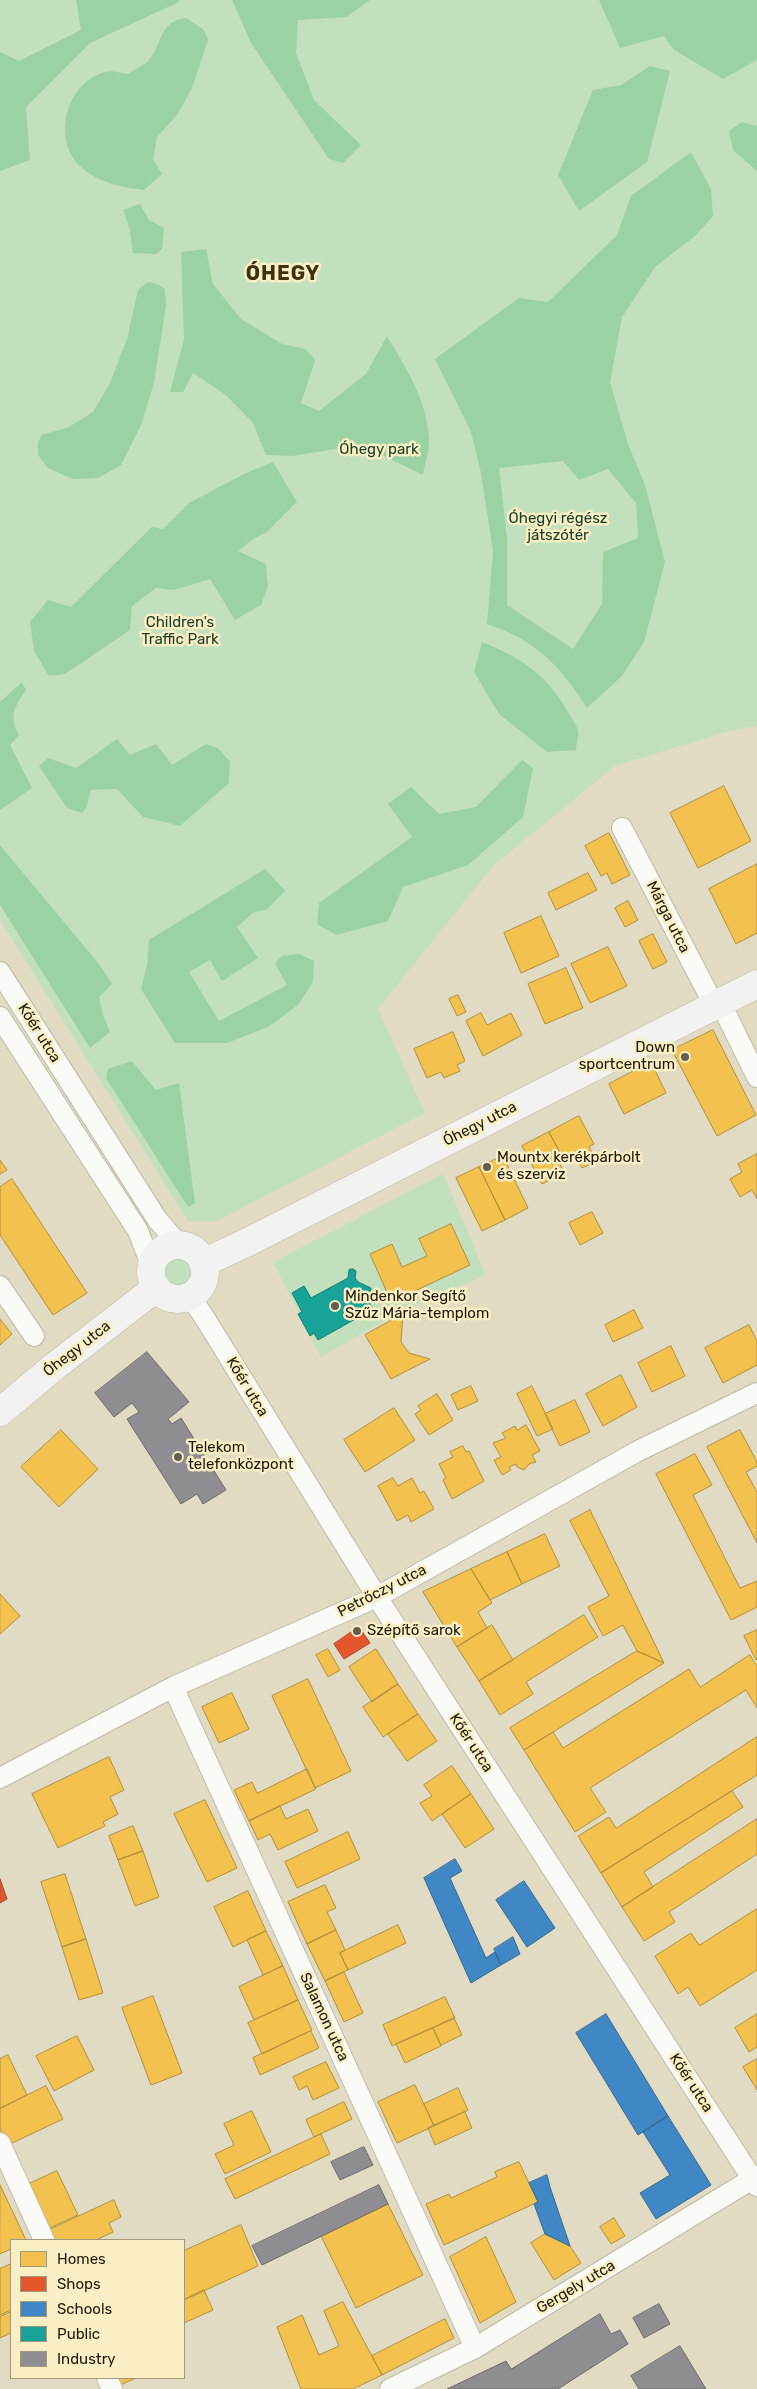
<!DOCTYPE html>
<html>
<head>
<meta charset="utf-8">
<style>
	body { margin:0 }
	#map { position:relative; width:757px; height:2389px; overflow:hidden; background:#e1dbc4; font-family:Rubik,sans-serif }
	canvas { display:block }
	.legend { position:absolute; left:10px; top:2239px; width:175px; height:140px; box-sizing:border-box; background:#faeec5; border:1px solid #a2997b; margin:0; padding:6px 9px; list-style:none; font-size:15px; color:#1e1a0b }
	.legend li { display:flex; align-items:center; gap:10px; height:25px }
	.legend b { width:25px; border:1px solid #a2997b }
</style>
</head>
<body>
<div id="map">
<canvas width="757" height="2389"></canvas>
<ul class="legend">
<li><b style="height:14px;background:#f2c14e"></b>Homes</li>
<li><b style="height:14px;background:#e4572e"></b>Shops</li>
<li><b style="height:14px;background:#3f88c5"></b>Schools</li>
<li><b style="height:14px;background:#17a398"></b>Public</li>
<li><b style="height:14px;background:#8d8d92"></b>Industry</li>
</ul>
</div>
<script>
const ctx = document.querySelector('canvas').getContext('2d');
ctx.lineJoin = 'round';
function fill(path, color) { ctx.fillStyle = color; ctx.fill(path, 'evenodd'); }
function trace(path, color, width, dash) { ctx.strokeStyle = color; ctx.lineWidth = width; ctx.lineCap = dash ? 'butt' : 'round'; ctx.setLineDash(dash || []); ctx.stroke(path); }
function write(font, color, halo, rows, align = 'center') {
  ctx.font = font + ' Rubik,sans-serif'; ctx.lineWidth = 5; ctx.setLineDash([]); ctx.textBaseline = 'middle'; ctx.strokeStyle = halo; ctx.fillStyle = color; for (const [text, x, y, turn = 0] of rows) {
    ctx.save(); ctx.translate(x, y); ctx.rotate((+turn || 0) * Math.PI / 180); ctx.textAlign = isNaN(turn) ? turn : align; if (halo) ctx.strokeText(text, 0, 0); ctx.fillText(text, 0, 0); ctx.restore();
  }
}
fill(new Path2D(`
	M0 0H757V726L733 730 615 766 494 865 378 1009 425 1113 217 1221H188L0 920Z
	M443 1174 486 1275 397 1313 321 1357 273 1262Z
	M161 1272a16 16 0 1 1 32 0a16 16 0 1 1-32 0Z`), '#c2e0be');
fill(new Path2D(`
	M76 0H178L179 2 90 43 26 107 30 160 0 171V52L19 61 81 30Z
	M232 0H370L346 17 298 20 296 53 314 100 361 145 343 163 329 159 251 43Z
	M599 0H757V60L723 79 674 50 664 36 620 48Z
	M186 18 204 30 208 40 192 88 177 115 157 137 153 159 162 174 144 190C121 187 98 183 80 166 51 138 67 82 105 72 112 70 121 73 128 74 134 70 143 66 148 61 164 44 157 22 186 18Z
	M650 66 670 71 647 162 579 211 558 175 593 90 621 85Z
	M742 122 757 126V171L733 150 729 131Z
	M691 152 711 189 713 216 695 236 655 267 622 317 610 382 628 444 645 485 665 562 644 642 622 676 587 708C560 665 535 640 487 624L493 551 481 473 471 432 435 359 519 298 548 302 617 235 631 196ZM563 461 579 480 608 469 636 503 638 538 603 552 602 604 573 649 507 605V538L499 468Z
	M140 204 149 220 164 228 162 249 156 254 133 253 130 230 123 210Z
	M206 249 213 284 241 319 282 344 306 349 315 360 301 403 319 411 366 374 387 336C406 368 426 398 429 437 430 449 425 463 423 475L380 454 347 447 293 456 266 455 253 423 226 395 193 373 183 392H170L184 339 181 252Z
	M148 282 157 284 165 289 166 305 154 383 141 425 121 465 98 478 73 479 48 468 38 455V442L42 435 69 427 93 412 110 383 127 339 138 290Z
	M273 462 297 502 267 532 253 539 238 551 266 564 268 586 261 605 235 620 210 579 174 590 156 588 132 606 130 630 65 674 49 676 34 651 30 622 48 600 71 607 152 527 163 529 189 503 244 474Z
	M482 642C522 658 548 675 569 714 572 719 577 725 578 731 579 736 576 744 576 750L547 752 499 714 474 672Z
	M22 682 26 690C15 706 8 716 19 735L10 745 32 788 0 810V702Z
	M117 739 130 755 156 744 172 765 206 744 218 748 230 762 229 783 180 826 143 817 117 789 91 790 86 808 82 813 67 808 39 766 48 758 76 768Z
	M522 760 533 768 523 817 468 865 403 887 388 921 336 935 317 924 319 903 412 837 388 804 411 787 439 814 476 807Z
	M0 845 99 964 112 984 99 997 103 1015 110 1032 90 1048 0 905Z
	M265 869 285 891 266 910 254 912 237 927 258 958 222 981 210 960 189 972 219 1021 287 985 275 963 282 956 299 954 314 961 313 982 298 1005 268 1027 227 1043H175L141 989 147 965 149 940Z
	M132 1061 156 1090 179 1083 195 1203 188 1207 106 1078 108 1069Z`), '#9bd2a4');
const homes = new Path2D(`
	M724 786 751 841 698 868 670 813Z
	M609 833 630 875 612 884 607 873 601 876 585 846Z
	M757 864V933L736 944 709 889Z
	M588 873 597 890 556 910 548 893Z
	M628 901 638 920 625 927 615 908Z
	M541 916 559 956 521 973 504 933Z
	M653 934 667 962 653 969 639 941Z
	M608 947 627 986 590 1003 571 964Z
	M566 968 583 1008 545 1024 528 984Z
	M458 995 466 1012 457 1016 449 999Z
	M481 1013 487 1025 511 1013 522 1035 483 1056 466 1021Z
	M713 1030 756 1115 717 1136 672 1050Z
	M453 1032 465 1061 457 1065 460 1071 444 1078 441 1072 427 1078 414 1049Z
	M651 1062 666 1093 624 1114 609 1084Z
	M579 1116 594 1144 589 1147 597 1161 582 1168 576 1157 565 1162 549 1132Z
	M549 1132 565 1162 560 1165 564 1172 542 1184 522 1146Z
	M757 1154V1199L752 1190 740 1197 730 1179 742 1172 738 1164Z
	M503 1156 528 1208 505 1220 479 1167Z
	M0 1160 7 1170 0 1174Z
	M479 1167 505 1220 482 1231 456 1178Z
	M12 1179 87 1293 53 1315 0 1235V1187Z
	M592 1212 603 1233 580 1245 569 1223Z
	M451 1224 470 1265 398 1299 396 1294 389 1297 370 1254 392 1244 402 1267 427 1256 419 1239Z
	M634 1310 643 1328 613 1342 605 1325Z
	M403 1314 401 1342 409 1353 430 1359 391 1379 365 1335Z
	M0 1319 12 1334 0 1345Z
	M749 1325 757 1341V1365L723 1383 705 1348Z
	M671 1346 685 1376 652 1392 638 1363Z
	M621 1375 637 1407 603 1426 586 1394Z
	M471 1386 478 1401 458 1410 451 1395Z
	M532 1386 553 1429 537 1436 517 1394Z
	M437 1394 453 1420 429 1435 415 1414 421 1410 418 1406Z
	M575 1400 590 1432 560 1446 545 1414Z
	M394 1408 415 1440 365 1472 344 1440Z
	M526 1425 540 1451 532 1455 536 1462 529 1464 524 1470 517 1467 516 1464 509 1467 511 1470 502 1475 494 1460 501 1457 493 1443 506 1438 502 1433 515 1426 517 1430Z
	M61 1430 98 1469 59 1507 21 1467Z
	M740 1430 757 1462V1466L746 1472 757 1492V1543L707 1447Z
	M463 1446 466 1452 469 1451 484 1481 452 1499 443 1480 446 1478 439 1464 453 1457 450 1452Z
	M695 1454 712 1485 693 1495 740 1588 757 1581V1607L731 1620 656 1474Z
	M393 1478 398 1486 412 1478 420 1493 424 1491 434 1509 411 1522 408 1515 397 1521 378 1486Z
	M590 1510 664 1663 637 1651 623 1625 603 1636 588 1607 609 1596 570 1521Z
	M545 1534 560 1566 522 1584 507 1552Z
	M507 1552 522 1584 490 1600 471 1569Z
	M471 1569 492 1603 478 1612 487 1628 457 1647 423 1592Z
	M0 1594 20 1616 0 1634Z
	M584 1615 598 1637 526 1682 533 1694 500 1715 479 1681Z
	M492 1625 513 1660 479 1681 457 1647Z
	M757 1630V1659L756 1660 744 1636Z
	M328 1649 340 1670 328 1677 316 1655Z
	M376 1649 398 1684 372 1702 349 1667Z
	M637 1651 664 1663 524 1750 510 1728Z
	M750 1655 757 1666V1708L746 1690 590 1788 606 1812 575 1832 524 1750 553 1732 563 1748 689 1669 700 1687Z
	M308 1679 351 1771 315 1788 272 1696Z
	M398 1684 418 1714 383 1737 363 1707Z
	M232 1693 249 1729 219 1743 202 1707Z
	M418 1714 437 1741 407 1761 388 1734Z
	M757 1737V1775L601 1873 578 1836 609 1817 616 1828Z
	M109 1757 124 1790 110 1797 118 1814 103 1822 105 1826 58 1848 32 1794Z
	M452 1766 471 1794 432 1821 420 1803 432 1796 424 1785Z
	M307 1769 316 1789 249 1821 234 1790 252 1782 257 1793Z
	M732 1791 743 1807 644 1872 653 1887 622 1907 601 1873Z
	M471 1794 494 1829 465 1848 442 1814Z
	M205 1800 237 1868 207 1882 174 1814Z
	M280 1806 286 1819 308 1809 318 1831 278 1850 270 1834 258 1840 249 1821Z
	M757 1819V1854L669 1912 675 1922 644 1941 622 1907Z
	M133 1826 143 1851 118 1860 109 1836Z
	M348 1832 360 1859 297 1888 285 1862Z
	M143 1851 159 1897 135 1906 118 1860Z
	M65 1874 86 1939 62 1947 41 1882Z
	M325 1885 336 1908 327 1912 336 1930 307 1944 288 1902Z
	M248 1891 266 1931 233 1947 214 1907Z
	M757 1909V1970L700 2006 688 1987 678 1994 655 1956 691 1933 699 1945Z
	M398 1925 406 1943 348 1970 340 1953Z
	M336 1930 345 1950 340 1953 348 1970 325 1981 307 1944Z
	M266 1931 283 1966 263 1975 247 1940Z
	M86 1939 103 1993 79 2000 62 1947Z
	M283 1966 298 2000 254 2020 239 1987Z
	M344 1972 363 2013 344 2022 325 1981Z
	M153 1996 182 2073 151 2085 122 2008Z
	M445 1997 455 2018 392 2046 383 2025Z
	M298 2000 312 2030 262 2054 248 2023Z
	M757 2014V2047L749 2052 735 2028Z
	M454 2018 462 2035 441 2045 433 2028Z
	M433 2028 441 2046 405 2063 396 2044Z
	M311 2031 319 2048 260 2075 253 2058Z
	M77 2036 94 2070 54 2091 36 2056Z
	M8 2055 27 2095 0 2108V2059Z
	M757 2059V2090L743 2067Z
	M326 2062 339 2088 313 2100 307 2086 299 2090 293 2077Z
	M415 2085 434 2126 397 2143 378 2102Z
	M46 2086 63 2119 8 2145 0 2129V2109Z
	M458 2088 468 2110 434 2126 424 2104Z
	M344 2102 352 2119 314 2137 306 2120Z
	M252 2111 271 2152 225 2174 215 2154 234 2145 224 2124Z
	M465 2112 472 2128 435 2145 428 2128Z
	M321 2134 330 2154 235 2199 225 2179Z
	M519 2162 538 2202 444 2245 426 2204 449 2194 451 2198 497 2177 495 2172Z
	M57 2171 78 2215 45 2230 25 2186Z
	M0 2185 26 2240H11V2249L0 2254Z
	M114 2200 121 2217 109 2223 113 2232 96 2240H51L47 2231Z
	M388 2204 423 2275 356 2308 321 2236Z
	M614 2218 625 2236 611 2244 600 2227Z
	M241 2225 258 2266 184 2300V2251Z
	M545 2234 570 2246 581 2263 554 2280 531 2243Z
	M486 2237 516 2302 480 2323 450 2257Z
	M11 2264V2310L0 2315V2269Z
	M204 2290 213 2310 184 2323V2300Z
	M343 2302 382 2375 353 2389H301L277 2327 302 2315 319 2355 339 2346 324 2311Z
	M11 2312V2335V2333L0 2338V2317Z
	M445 2319 454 2338 382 2375 372 2356Z
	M114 2378H136L118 2386Z`);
fill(homes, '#f2c14e');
trace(homes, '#b28f3a', 1);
const shops = new Path2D(`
	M359 1627 370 1643 344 1659 334 1644Z
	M0 1879 7 1899 0 1903Z`);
fill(shops, '#e4572e');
trace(shops, '#a94524', 1);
const schools = new Path2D(`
	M455 1859 462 1871 450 1878 486 1958 495 1952 501 1965 471 1983 424 1878Z
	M524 1881 555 1928 527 1947 496 1900Z
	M513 1937 520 1954 501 1965 494 1949Z
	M606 2014 668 2116 638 2135 576 2033Z
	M668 2116 711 2185 656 2219 640 2193 670 2175 643 2132Z
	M547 2175 550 2187 570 2246 545 2234 534 2204 538 2202 529 2183Z`);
fill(schools, '#3f88c5');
trace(schools, '#35678d', 1);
const public = new Path2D(`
	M353 1269 356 1271 355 1278 358 1282 371 1288 369 1302 373 1309 318 1340 314 1333 310 1336 298 1314 302 1312 292 1293 304 1286 311 1298 348 1278 349 1270Z`);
fill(public, '#17a398');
trace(public, '#197a6e', 1);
const industry = new Path2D(`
	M147 1352 189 1402 168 1419 172 1424 181 1418 226 1490 203 1504 197 1494 181 1504 127 1419 139 1412 132 1403 114 1417 95 1393Z
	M364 2147 373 2165 340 2180 331 2162Z
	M379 2185 388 2204 262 2265 252 2246Z
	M659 2304 670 2324 644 2338 633 2318Z
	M600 2314 611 2334 620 2330 628 2344 558 2389H447L506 2361 511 2369Z
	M680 2346 706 2389H639L631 2376Z`);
fill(industry, '#8d8d92');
trace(industry, '#6c6a6a', 1);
const street = new Path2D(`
	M622 828 714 1005
	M0 972 157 1219 178 1244
	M720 1002 757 1077
	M0 1017 138 1231 151 1265
	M0 1286 34 1336
	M190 1296 206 1320 377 1597 757 2186
	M173 1687 475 2348
	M0 1778 173 1687 377 1597 638 1451 757 1393
	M0 2143 44 2240
	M107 2378 112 2389
	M390 2389 475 2348 757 2176`);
const secondary = new Path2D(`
	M151 1272a27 27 0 1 1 54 0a27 27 0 1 1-54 0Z
	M203 1263 250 1241 757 984
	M0 1412 55 1366 156 1288`);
trace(street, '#bfbaa8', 22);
trace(secondary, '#bfbaa8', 29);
trace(street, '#fafaf6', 20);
trace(secondary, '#f2f2f1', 28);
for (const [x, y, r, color] of [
	[685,1057,5,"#625e4c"],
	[487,1167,5,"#625e4c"],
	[335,1306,5,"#625e4c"],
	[178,1457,5,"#625e4c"],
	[357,1631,5,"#625e4c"]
]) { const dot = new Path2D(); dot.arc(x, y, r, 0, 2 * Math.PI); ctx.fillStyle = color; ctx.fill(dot); trace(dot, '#faeec5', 2); }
write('15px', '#174228', '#faeec5', [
	["Óhegy park",379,450],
	["Óhegyi régész",558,519],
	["játszótér",558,536],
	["Children's",180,623],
	["Traffic Park",180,640]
]);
write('15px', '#1e1a0b', '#faeec5', [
	["Márga utca",668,917,63],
	["Kőér utca",39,1033,58],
	["Óhegy utca",480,1124,-27],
	["Óhegy utca",77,1349,-38],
	["Kőér utca",247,1387,59],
	["Petrőczy utca",382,1591,-27],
	["Kőér utca",471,1743,57],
	["Salamon utca",324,2017,65],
	["Kőér utca",691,2083,57],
	["Gergely utca",576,2287,-31]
]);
write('15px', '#1e1a0b', '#faeec5', [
	["Down",675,1048,"right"],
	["sportcentrum",675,1065,"right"],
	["Mountx kerékpárbolt",497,1158],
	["és szerviz",497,1175],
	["Mindenkor Segítő",345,1297],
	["Szűz Mária-templom",345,1314],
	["Telekom",188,1448],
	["telefonközpont",188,1465],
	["Szépítő sarok",367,1631]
], 'left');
ctx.letterSpacing = '1px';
write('bold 20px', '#3c320d', '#faeec5', [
	["ÓHEGY",283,274]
]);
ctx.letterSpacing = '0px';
</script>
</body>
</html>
